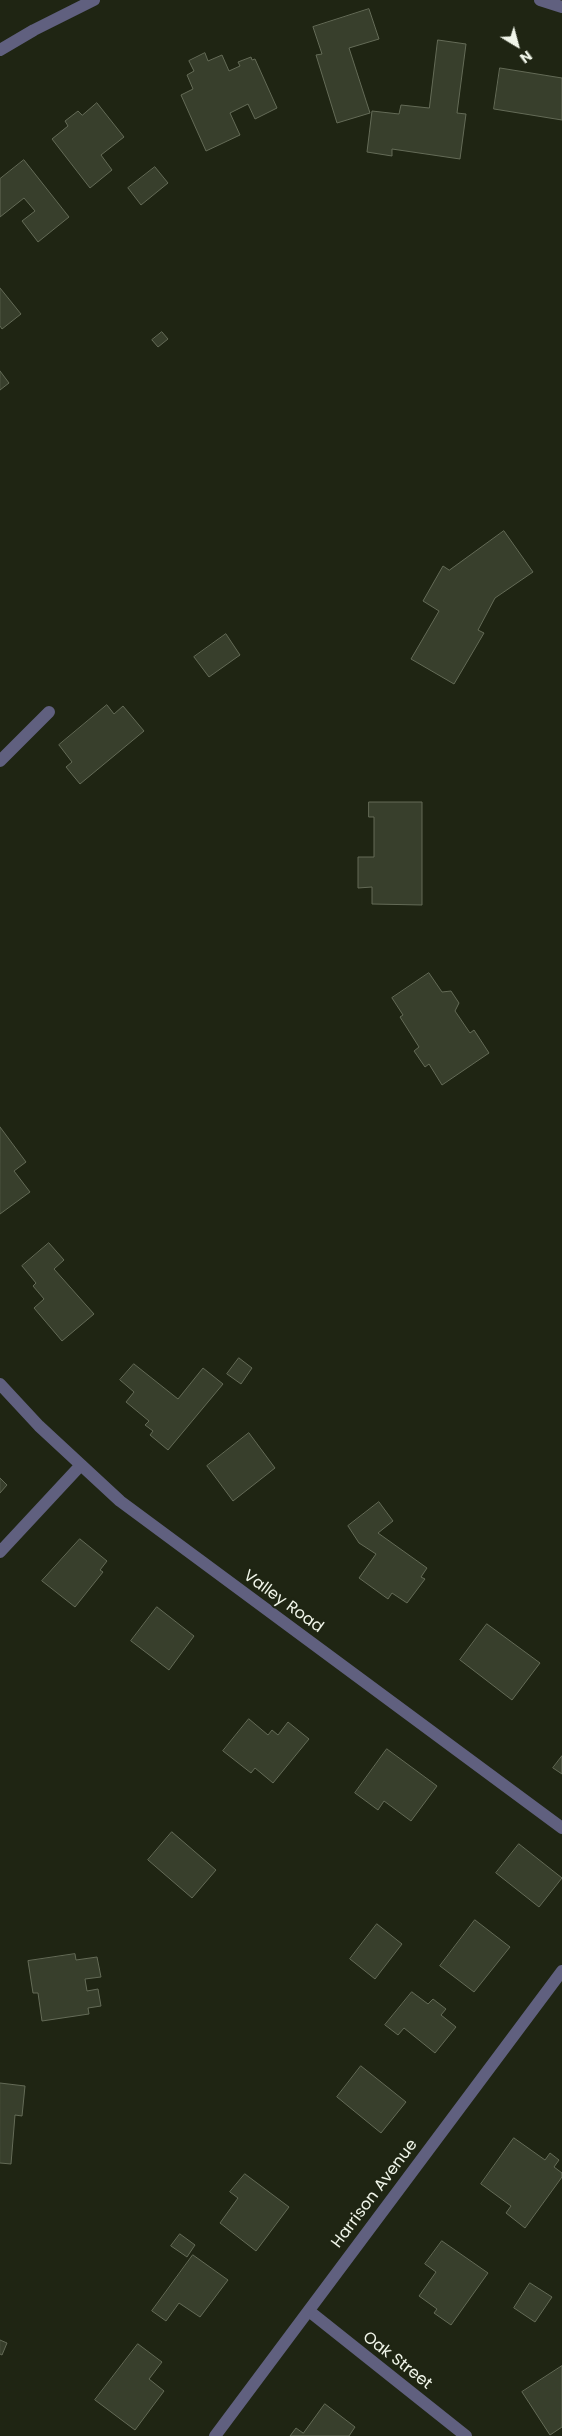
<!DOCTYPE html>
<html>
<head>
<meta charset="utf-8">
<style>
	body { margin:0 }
	#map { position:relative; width:562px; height:2436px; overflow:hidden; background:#1f2513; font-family:Poppins,sans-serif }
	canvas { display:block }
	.north { position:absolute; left:492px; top:20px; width:50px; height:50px; -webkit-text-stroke:4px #1f2513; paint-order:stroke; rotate:143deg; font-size:14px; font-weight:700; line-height:20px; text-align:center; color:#f0f5e9 }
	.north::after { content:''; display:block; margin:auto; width:18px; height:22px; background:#f0f5e9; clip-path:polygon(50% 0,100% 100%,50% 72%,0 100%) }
</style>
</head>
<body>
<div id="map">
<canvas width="562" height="2436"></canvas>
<div class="north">N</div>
</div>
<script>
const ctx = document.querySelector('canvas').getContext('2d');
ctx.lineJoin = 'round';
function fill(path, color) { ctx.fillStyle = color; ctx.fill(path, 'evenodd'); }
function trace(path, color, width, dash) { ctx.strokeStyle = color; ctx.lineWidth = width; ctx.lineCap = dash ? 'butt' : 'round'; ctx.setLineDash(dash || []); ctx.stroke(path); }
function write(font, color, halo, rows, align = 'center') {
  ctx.font = font + ' Poppins,sans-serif'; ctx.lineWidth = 4.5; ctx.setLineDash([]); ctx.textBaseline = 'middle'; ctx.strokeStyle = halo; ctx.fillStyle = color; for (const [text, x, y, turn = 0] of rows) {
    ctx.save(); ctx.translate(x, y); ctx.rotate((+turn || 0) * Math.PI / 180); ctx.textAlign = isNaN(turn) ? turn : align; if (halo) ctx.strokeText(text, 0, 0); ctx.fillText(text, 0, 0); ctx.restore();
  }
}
const building = new Path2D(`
	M369 9 379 39 349 48 370 113 337 123 316 55 322 54 313 27Z
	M438 40 466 44 457 113 466 114 460 159 392 149V156L367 152 372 111 399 114 401 105 429 108Z
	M205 53 208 61 222 55 229 71 240 66 238 62 251 57 252 60 255 59 277 108 255 119 248 104 230 113 240 135 206 151 181 95 193 89 187 75 194 71 189 61Z
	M500 68 562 78V120L494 109Z
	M97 103 124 137 101 155 112 170 90 188 52 139 68 126 65 121 78 111 82 115Z
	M24 160 69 217 38 242 22 221 35 211 24 198 0 217V179Z
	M155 167 168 183 141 205 128 188Z
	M0 288 21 314 2 329 0 326Z
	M162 332 168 339 158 347 152 340Z
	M0 371 9 383 0 390Z
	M504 531 533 572 495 598 478 630 484 633 454 684 411 659 439 611 423 601 443 566 449 570Z
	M226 634 240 655 209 677 194 657Z
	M107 705 114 714 123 706 144 731 80 784 66 767 72 762 59 745Z
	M369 802H422V905L372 904V887L358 888V857H374V817H369Z
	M429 973 442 992 451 991 459 1003 455 1011 470 1033 474 1030 489 1053 442 1085 429 1064 425 1067 414 1051 419 1047 400 1017 403 1015 392 998Z
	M0 1127 26 1162 14 1171 30 1192 0 1214Z
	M49 1243 64 1260 54 1269 94 1314 62 1341 34 1308 44 1299 33 1286 36 1283 22 1266Z
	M239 1358 252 1368 241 1384 227 1374Z
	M134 1364 178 1399 203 1368 223 1384 168 1450 150 1435 153 1431 145 1425 149 1421 126 1402 134 1392 120 1380Z
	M249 1433 275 1468 233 1501 207 1466Z
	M0 1478 7 1485 0 1493Z
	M379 1502 393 1521 378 1533 427 1568 421 1577 425 1579 407 1603 392 1593 388 1599 359 1578 376 1554 359 1543 348 1526Z
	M80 1539 107 1561 100 1570 103 1572 75 1607 42 1581Z
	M157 1607 194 1636 169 1670 131 1641Z
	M487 1624 540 1663 512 1700 460 1660Z
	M249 1719 268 1735 272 1730 278 1735 288 1722 309 1739 273 1783 255 1768 251 1773 223 1751Z
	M387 1749 437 1786 411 1821 384 1801 378 1810 355 1793Z
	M562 1756V1774L553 1768Z
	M172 1832 216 1870 192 1898 148 1860Z
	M519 1844 562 1878 539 1907 496 1873Z
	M475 1920 510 1947 474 1992 440 1966Z
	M377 1924 402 1944 375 1979 350 1959Z
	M75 1954 76 1960 97 1957 101 1977 85 1979 87 1991 98 1989 101 2006 88 2008 89 2014 42 2021 38 1993H33L28 1961Z
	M412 1992 428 2004 433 1999 446 2009 441 2015 456 2027 435 2053 404 2028 398 2035 385 2025Z
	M361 2066 406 2102 381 2133 337 2097Z
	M0 2083 25 2086 22 2116 15 2115 11 2164 0 2163Z
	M514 2138 545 2160 550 2153 559 2160 554 2167 562 2173V2177L525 2228 506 2213 511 2206 481 2184Z
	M245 2174 289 2207 256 2251 220 2223 238 2198 230 2192Z
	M180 2234 195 2245 187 2257 171 2246Z
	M442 2241 488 2273 451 2325 434 2313 437 2309 419 2296 436 2272 425 2264Z
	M193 2255 228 2280 200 2317 179 2303 166 2321 152 2311Z
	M530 2283 552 2297 535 2322 514 2308Z
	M0 2340 7 2343 2 2355 0 2354Z
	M138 2344 162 2362 149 2379 164 2391 135 2430 95 2400Z
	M562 2366V2427L550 2435 522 2392Z
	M325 2404 355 2427 349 2436H290L296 2428 303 2433Z`);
fill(building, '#383f2c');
trace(building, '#646b57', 1);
trace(new Path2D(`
	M540 0 562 7
	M0 50 34 30 94 0
	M0 761 49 712
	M0 1384 39 1426 120 1501 562 1828
	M0 1552 80 1466
	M309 2311 466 2436
	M215 2436 562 1971`), '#60607f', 12);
write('16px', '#f0f5e9', '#1f2513', [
	["Valley Road",283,1602,36],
	["Harrison Avenue",375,2194,-53],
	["Oak Street",397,2361,38]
]);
</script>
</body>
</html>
